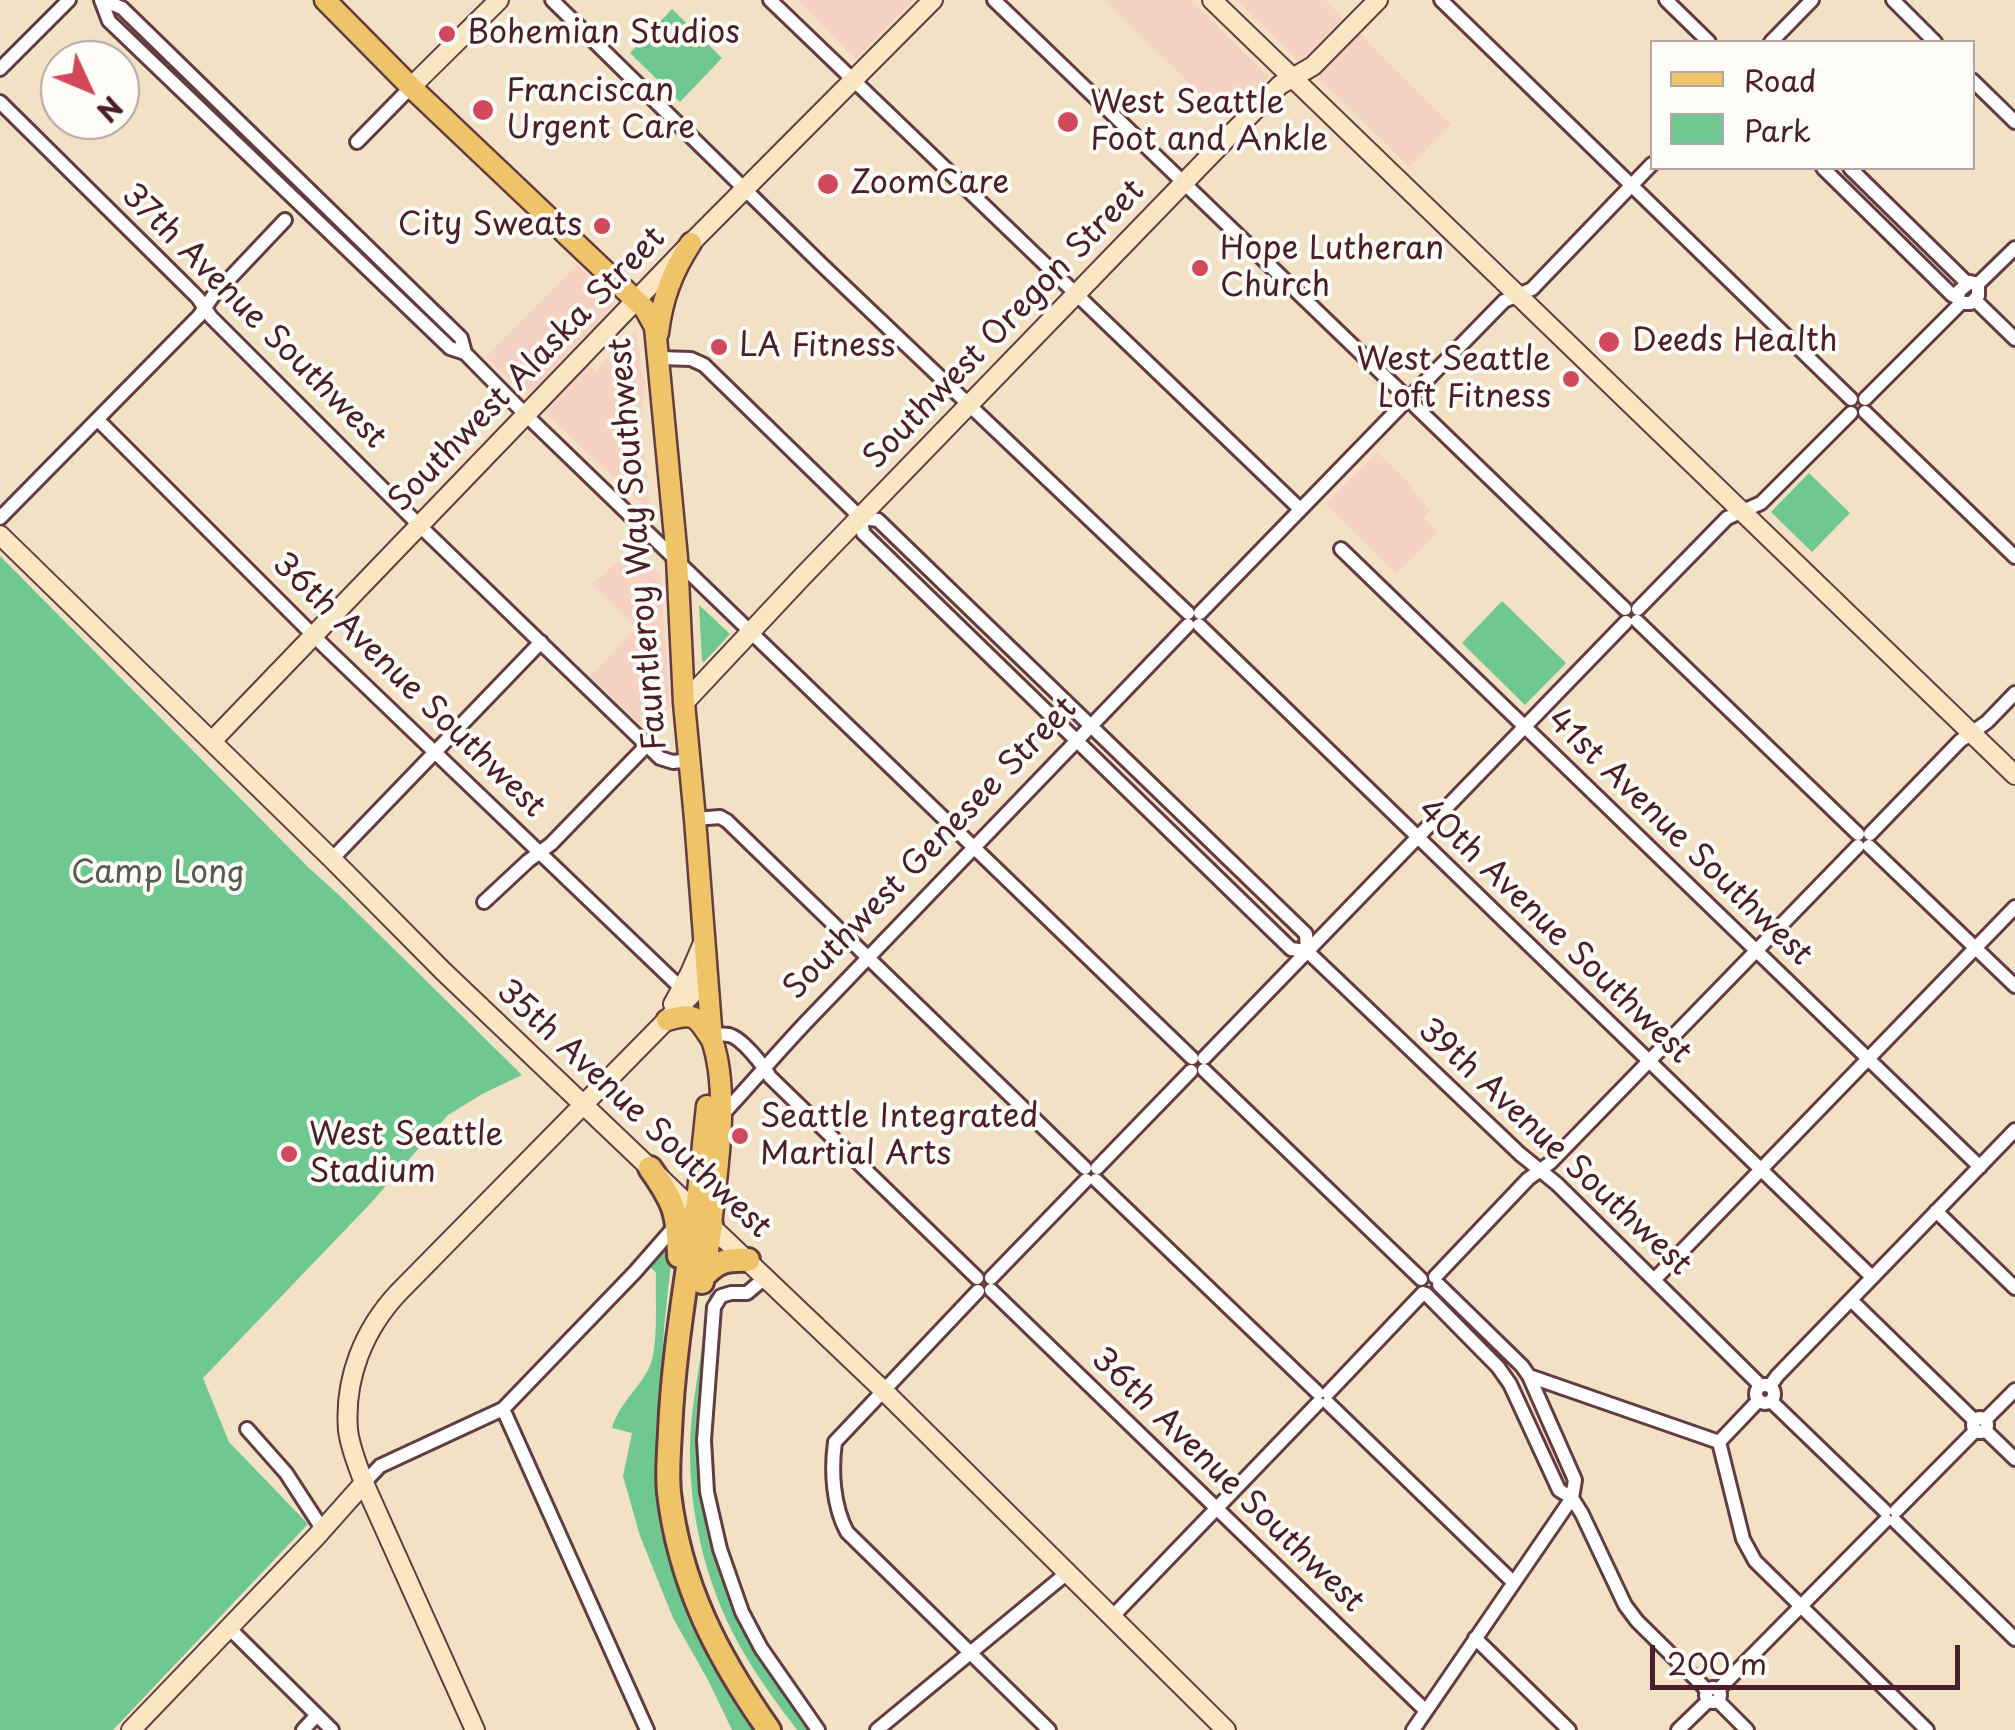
<!DOCTYPE html>
<html>
<head>
<meta charset="utf-8">
<style>
	body { margin:0 }
	#map { position:relative; width:2015px; height:1730px; overflow:hidden; background:#f2e1c4; font-family:"Playpen Sans",sans-serif }
	canvas { display:block }
	.legend { position:absolute; left:1650px; top:40px; width:325px; height:130px; box-sizing:border-box; background:#fdfcf7; border:2px solid #b5a4a5; margin:0; padding:12px 18px; list-style:none; font-size:30px; color:#4a1f2b }
	.legend li { display:flex; align-items:center; gap:20px; height:50px }
	.legend b { width:50px; border:2px solid #b5a4a5 }
	.north { position:absolute; left:40px; top:40px; width:100px; height:100px; box-sizing:border-box; background:#fdfcf7; border:2px solid #b5a4a5; border-radius:50%; rotate:134deg; font-size:28px; font-weight:700; line-height:40px; text-align:center; color:#4a1f2b }
	.north::after { content:''; display:block; margin:auto; width:35px; height:45px; background:#d1495b; clip-path:polygon(50% 0,100% 100%,50% 72%,0 100%) }
	.scale { position:absolute; left:1650px; top:1645px; width:310px; height:45px; box-sizing:border-box; border:5px solid #4a1f2b; border-top:0; padding-left:12px; font-size:30px; line-height:35px; white-space:nowrap; color:#4a1f2b; -webkit-text-stroke:8px #fdfcf7; paint-order:stroke }
</style>
</head>
<body>
<div id="map">
<canvas width="2015" height="1730"></canvas>
<ul class="legend">
<li><b style="height:12px;background:#efc469"></b>Road</li>
<li><b style="height:28px;background:#6fc88f"></b>Park</li>
</ul>
<div class="north">N</div>
<div class="scale">200 m</div>
</div>
<script>
const ctx = document.querySelector('canvas').getContext('2d');
ctx.lineJoin = 'round';
function fill(path, color) { ctx.fillStyle = color; ctx.fill(path, 'evenodd'); }
function trace(path, color, width, dash) { ctx.strokeStyle = color; ctx.lineWidth = width; ctx.lineCap = dash ? 'butt' : 'round'; ctx.setLineDash(dash || []); ctx.stroke(path); }
function write(font, color, halo, rows, align = 'center') {
  ctx.font = font + ' "Playpen Sans",sans-serif'; ctx.lineWidth = 8; ctx.setLineDash([]); ctx.textBaseline = 'middle'; ctx.strokeStyle = halo; ctx.fillStyle = color; for (const [text, x, y, turn = 0] of rows) {
    ctx.save(); ctx.translate(x, y); ctx.rotate((+turn || 0) * Math.PI / 180); ctx.textAlign = isNaN(turn) ? turn : align; if (halo) ctx.strokeText(text, 0, 0); ctx.fillText(text, 0, 0); ctx.restore();
  }
}
fill(new Path2D(`
	M797 0H914L856 59Z
	M1104 0H1191L1269 77 1226 120Z
	M1236 0H1325L1451 124 1410 167Z
	M577 264 615 304 573 349 596 371 636 330 645 387 641 416 650 512 486 357Z
	M1377 452 1413 487 1411 490 1431 510 1424 518 1438 532 1397 574 1325 504Z
	M635 548 660 573 670 707 646 730 590 676 636 628 591 584Z`), '#f6d2c3');
fill(new Path2D(`
	M672 9 722 58 680 102 630 53Z
	M1809 473 1850 513 1812 552 1771 512Z
	M0 556 309 868 339 895 522 1075 484 1093 448 1115 369 1205 203 1378 229 1442 308 1524 113 1730H0Z
	M1502 601 1566 663 1525 705 1462 643Z
	M699 605 730 634 704 662 702 661Z
	M674 1235 664 1328 658 1435 659 1471 665 1520 759 1730H732L708 1680 673 1618 640 1536 623 1476 632 1433 612 1428C620 1402 638 1390 649 1368 659 1349 655 1296 656 1273L647 1263Z
	M710 1292 712 1294C708 1330 702 1365 700 1401 695 1469 704 1543 732 1606 751 1651 780 1690 809 1730H797C779 1706 760 1681 745 1655 710 1596 691 1526 690 1458 689 1426 695 1392 700 1360 703 1337 705 1314 710 1292Z`), '#6fc88f');
const street = new Path2D(`
	M101 0 109 21 450 348 465 353 527 416 1192 1058
	M103 0 122 8 461 338 465 353
	M552 0 821 264 1188 613
	M770 0 1300 509
	M994 0 1402 393
	M1441 0 1851 399
	M1666 0 1709 42
	M1893 0 1935 42
	M1771 42 1812 0
	M0 69 69 0
	M1972 80 2015 122
	M0 102 185 285 198 298 211 317 420 526 660 758 673 762 690 760
	M357 142 411 87
	M1823 168 1952 295 1958 298
	M1850 168 1967 283
	M1970 282 1978 284V296L1971 303H1961L1958 300 1959 291Z
	M1978 284 2015 248
	M1975 300 2015 339
	M659 358 691 359 704 365 861 518 878 520 1306 934 1307 951
	M1415 392 1504 301 1532 289 1652 164
	M1865 399 1961 303
	M1415 406 1625 609
	M1865 412 2015 557
	M98 420 324 646 682 989
	M0 518 199 316 213 296 285 220
	M861 518 863 533 1291 949 1307 951 1520 1154 1557 1184 1761 1386
	M1341 549 1980 1167
	M1638 609 1727 518 1761 503 1851 413
	M1200 613 1402 405
	M1637 621 1858 834
	M1199 625 1872 1277
	M695 819 720 817 727 821 1085 1168
	M1870 834 1960 741 1987 722 2015 693
	M1869 846 2015 986
	M332 859 541 642
	M484 902 528 861 551 844 647 745
	M712 1035C718 1035 723 1034 729 1035 742 1038 763 1065 770 1077L977 1278
	M1204 1058 1626 622
	M1204 1070 1421 1279
	M722 1115C753 1082 781 1048 813 1015L1188 625
	M1097 1168 1191 1071
	M1096 1180 1318 1393
	M1936 1211 2015 1288
	M766 1277 747 1293H731L721 1296 714 1307 704 1440 707 1492 720 1549 742 1612 761 1648 818 1730
	M1435 1277 1528 1179 1550 1163 1858 846
	M991 1278 1086 1180
	M1654 1280 2015 907
	M991 1290 1426 1711
	M978 1291 835 1442C831 1471 833 1506 847 1532L1049 1730
	M1426 1294 1498 1367 1510 1384 1559 1490 1572 1498 1582 1514 1625 1605 1637 1621 1707 1690
	M1851 1300 1975 1421
	M1529 1376 1719 1442 1743 1539 1755 1561 1927 1730
	M1756 1394a9 9 0 1 1 18 0a9 9 0 1 1-18 0Z
	M1770 1386 1777 1376 2015 1130
	M1328 1393 1423 1293
	M1771 1401 1885 1511
	M1328 1403 1513 1582
	M503 1409 647 1730
	M1973 1425a7 7 0 1 1 14 0a7 7 0 1 1-14 0Z
	M1985 1420 2015 1390
	M247 1429 286 1473 323 1530
	M1985 1430 2015 1459
	M1719 1442 1759 1400
	M364 1483 380 1466 503 1409 635 1272 677 1224
	M1896 1511 1976 1430
	M1895 1521 2015 1639
	M1112 1617 1318 1403
	M229 1628 332 1730
	M1475 1638 1569 1730
	M1706 1695a7 7 0 1 1 14 0a7 7 0 1 1-14 0Z
	M1718 1690 1886 1520
	M1718 1701 1747 1730
	M303 1730 317 1715
	M877 1730 1067 1573
	M1413 1730 1572 1498 1575 1480 1529 1376 1522 1366 1439 1285
	M1678 1730 1708 1701`);
const secondary = new Path2D(`
	M1212 0 2015 775
	M411 87 499 0
	M0 535 332 859 443 971 883 1390 1226 1730
	M684 703 803 576 1235 130 1280 85 1313 66 1378 0
	M212 741 691 243 933 0
	M673 1004 690 973 705 938
	M131 1730 316 1537 364 1483
	M475 1730 364 1483C358 1466 350 1448 348 1430 344 1378 364 1329 399 1292L707 979`);
const primary = new Path2D(`
	M325 0 411 87 645 309 655 327 677 558 684 703 695 819 712 1040C730 1092 717 1170 711 1225
	M658 333C662 299 672 272 691 243
	M667 1020C696 1012 696 1016 712 1040
	M696 1211 707 1106`);
const highway = new Path2D(`
	M650 1168C675 1203 678 1213 679 1256
	M696 1211C686 1284 673 1358 670 1432 669 1452 667 1473 669 1493 680 1585 717 1656 769 1730
	M702 1278C717 1261 726 1259 748 1260
	M702 1282 711 1225`);
trace(street, '#633c42', 18);
trace(secondary, '#633c42', 22);
trace(primary, '#633c42', 25);
trace(highway, '#633c42', 28);
trace(street, '#fff', 12);
trace(secondary, '#f9e7c3', 18);
trace(primary, '#efc469', 20);
trace(highway, '#efc469', 22);
for (const [x, y, r, color] of [
	[447,34,10,"#d1495b"],
	[483,110,12,"#d1495b"],
	[1068,122,12,"#d1495b"],
	[828,184,12,"#d1495b"],
	[602,226,10,"#d1495b"],
	[1200,268,10,"#d1495b"],
	[1609,342,12,"#d1495b"],
	[719,347,10,"#d1495b"],
	[1571,379,10,"#d1495b"],
	[740,1136,10,"#d1495b"],
	[289,1154,10,"#d1495b"]
]) { const dot = new Path2D(); dot.arc(x, y, r, 0, 2 * Math.PI); ctx.fillStyle = color; ctx.fill(dot); trace(dot, '#fdfcf7', 4); }
write('32px', '#4a1f2b', '#fdfcf7', [
	["Bohemian Studios",467,34],
	["Franciscan",506,92],
	["Urgent Care",506,129],
	["West Seattle",1090,104],
	["Foot and Ankle",1090,141],
	["ZoomCare",850,184],
	["City Sweats",582,226,"right"],
	["Hope Lutheran",1220,250],
	["Church",1220,287],
	["Deeds Health",1632,342],
	["LA Fitness",739,347],
	["West Seattle",1551,361,"right"],
	["Loft Fitness",1551,398,"right"],
	["Seattle Integrated",760,1118],
	["Martial Arts",760,1155],
	["West Seattle",309,1136],
	["Stadium",309,1173]
], 'left');
write('32px', '#4a1f2b', '#fdfcf7', [
	["37th Avenue Southwest",253,317,45],
	["Southwest Oregon Street",1005,325,-46],
	["Southwest Alaska Street",528,370,-46],
	["Fauntleroy Way Southwest",639,544,-95],
	["36th Avenue Southwest",408,686,44],
	["41st Avenue Southwest",1679,838,44],
	["Southwest Genesee Street",931,849,-46],
	["40th Avenue Southwest",1554,932,44],
	["35th Avenue Southwest",633,1110,43],
	["39th Avenue Southwest",1554,1148,43],
	["36th Avenue Southwest",1227,1481,44]
]);
write('32px', '#575a4e', '#fdfcf7', [
	["Camp Long",158,874]
]);
</script>
</body>
</html>
